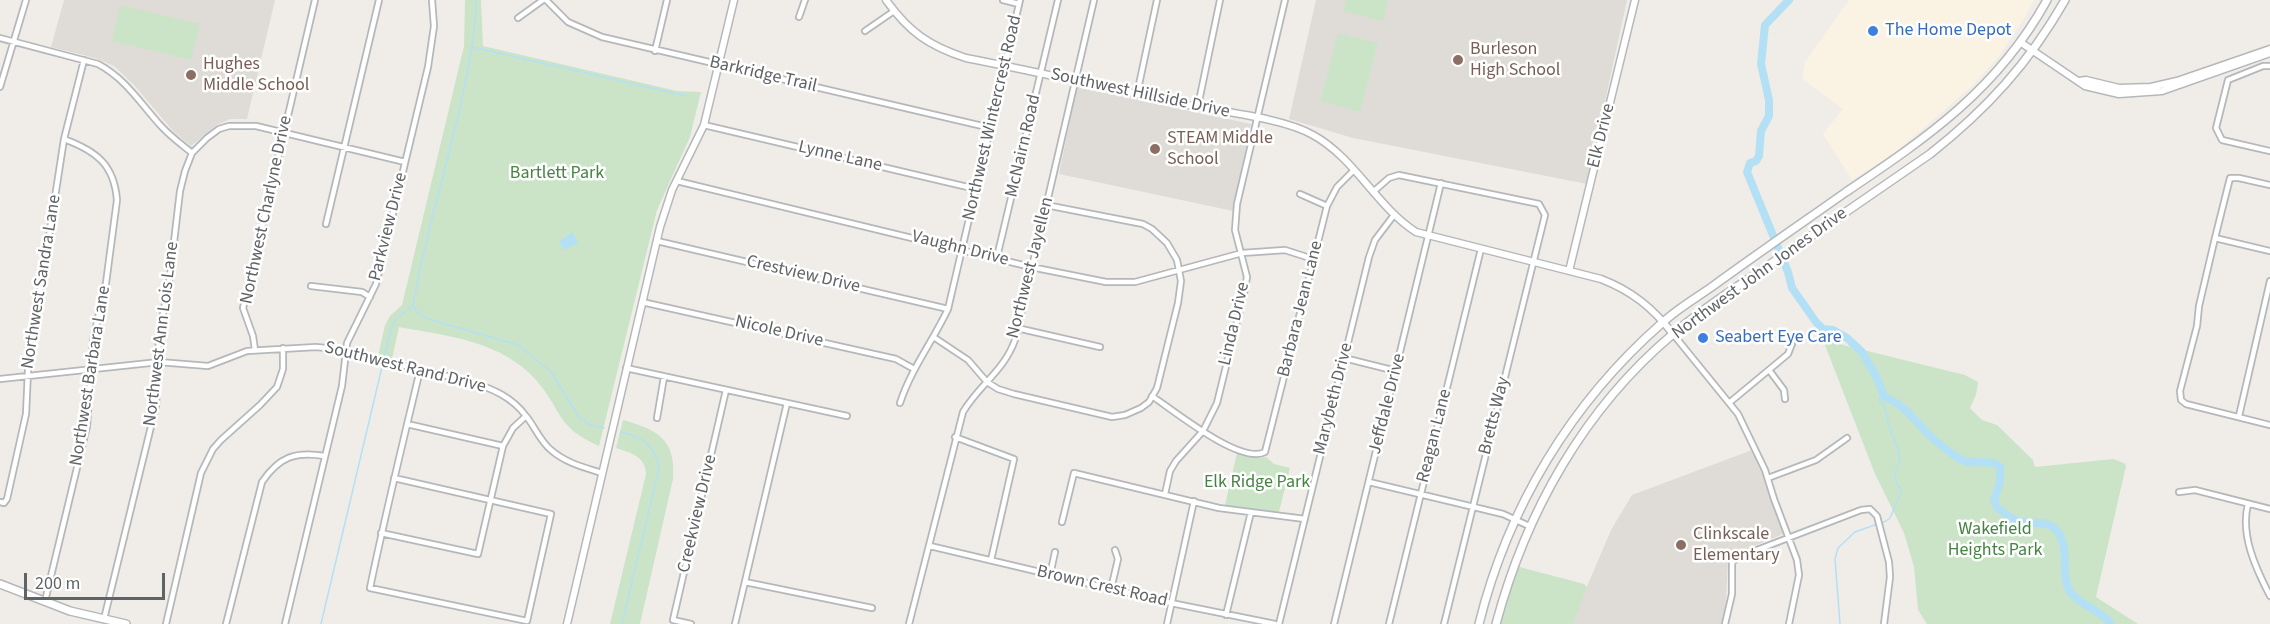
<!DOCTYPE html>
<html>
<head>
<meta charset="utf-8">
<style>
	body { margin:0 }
	#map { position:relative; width:2270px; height:624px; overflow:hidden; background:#f0ede8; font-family:"Source Sans 3",sans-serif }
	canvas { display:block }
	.scale { position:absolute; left:24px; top:573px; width:141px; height:27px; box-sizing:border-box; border:3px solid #606366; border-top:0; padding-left:8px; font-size:18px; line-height:21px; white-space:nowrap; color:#606366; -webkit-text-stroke:4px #fff; paint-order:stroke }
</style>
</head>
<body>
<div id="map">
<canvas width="2270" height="624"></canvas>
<div class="scale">200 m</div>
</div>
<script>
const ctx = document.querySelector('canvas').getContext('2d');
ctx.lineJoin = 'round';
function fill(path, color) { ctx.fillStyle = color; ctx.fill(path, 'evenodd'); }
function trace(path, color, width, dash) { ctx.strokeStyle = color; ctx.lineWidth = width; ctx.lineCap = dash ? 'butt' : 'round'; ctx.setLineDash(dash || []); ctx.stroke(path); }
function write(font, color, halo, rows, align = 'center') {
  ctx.font = font + ' "Source Sans 3",sans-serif'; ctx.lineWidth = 5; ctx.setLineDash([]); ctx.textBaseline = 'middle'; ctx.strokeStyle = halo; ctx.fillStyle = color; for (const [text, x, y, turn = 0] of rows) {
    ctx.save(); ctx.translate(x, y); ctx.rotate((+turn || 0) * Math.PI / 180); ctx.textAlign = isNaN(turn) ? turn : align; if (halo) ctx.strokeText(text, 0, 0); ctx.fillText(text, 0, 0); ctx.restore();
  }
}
fill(new Path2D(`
	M1849 0H2034L2025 17 1998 58 1971 87 1896 152 1852 180 1823 134 1843 109 1802 79 1805 62Z`), '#faf2e3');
fill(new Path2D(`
	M64 0H275L247 119H230L217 125 191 146 174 132 134 85 114 66 95 58 51 47Z
	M1316 0H1627L1587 184 1353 138 1289 119Z
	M1077 87 1251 124 1233 211 1059 174Z
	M1752 450 1766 482 1783 534 1735 554 1728 560 1726 603 1721 624H1573L1577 610 1611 530 1632 495Z`), '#dfdcd7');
fill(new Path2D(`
	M465 0H481L483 46 677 91 701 92 690 137 657 210 599 446C556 427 563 412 537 381 502 341 448 336 399 327L392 359 378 356 385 325 390 316 402 305 464 46Z
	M1346 0H1388L1383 21 1343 11Z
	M120 5 200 24 191 60 112 41Z
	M1338 33 1378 43 1360 112 1320 101Z
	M1823 340 1965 375 1978 382 1976 395 1970 408 1982 420 1997 425 2033 460 2035 467 2113 459 2124 463 2126 466 2096 597 2138 624H1927L1918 610 1914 567 1904 533 1875 474Z
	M623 420C658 430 676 439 673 479L640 624H610L646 474C645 456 631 453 616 448Z
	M1237 453 1258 458 1266 457 1274 464 1290 468 1279 512 1225 505Z
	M1516 566 1584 584 1587 587 1573 624H1500Z`), '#cbe4c8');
fill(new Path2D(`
	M572 232 578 243 564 250 559 242Z`), '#b3e0f5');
trace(new Path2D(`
	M476 0C476 25 472 48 467 73 453 151 426 227 413 305L416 311 425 318 518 345 551 372 579 417 590 425 604 428
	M472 47 687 96
	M621 432C643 437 655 446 659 468L622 624
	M321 624 391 329 396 319 412 306
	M1840 624 1835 559 1838 548 1855 532 1886 521 1890 518 1901 492V488L1897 486 1895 473 1900 461 1898 450 1888 423 1885 408 1879 400 1882 393`), '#b3e0f5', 1.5);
trace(new Path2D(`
	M1789 0 1765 25 1761 64 1769 100V116L1761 131 1759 156 1756 161 1750 163 1747 172 1788 272 1792 288 1816 322 1823 329 1833 330 1847 338 1862 352 1878 380 1884 397C1903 403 1916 422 1930 436 1939 444 1950 453 1960 459 1973 467 1988 457 2000 467 2000 473 2001 480 1999 485 1998 491 1993 497 1995 503 1997 510 2013 520 2020 521 2033 525 2049 519 2058 532 2070 550 2060 572 2069 590 2078 605 2100 609 2111 624`), '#b3e0f5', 8);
const minor = new Path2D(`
	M546 0 568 22 602 37 991 128
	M1003 0 1019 4
	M799 17 805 0
	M518 18 543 0
	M865 31 894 11
	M0 38 98 64C126 79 140 103 161 126 170 136 181 144 192 153
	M655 51 667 0
	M2270 66H2263L2228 80 2216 128 2222 140 2270 151
	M0 87 26 0
	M1137 94 1157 0
	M1198 106 1220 0
	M704 125 976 189
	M677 181 1031 267 1106 282H1135L1242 253 1285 250 1313 259
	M2270 185 2239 178H2230L2215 238 2199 306 2197 326 2180 391 2181 400 2186 404 2270 425
	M1373 192 1389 178 1399 175 1539 204 1545 215 1444 624
	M1300 194 1327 206
	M326 224 379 0
	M2215 238 2270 251
	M657 241 948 309
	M997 257 1058 0
	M311 286 362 292 370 297
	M642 302 896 359 914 369
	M1017 328 1100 347
	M1673 334 1738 414 1765 470 1774 499 1797 560 1799 575 1789 624
	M935 338 968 360 987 382 998 389 1014 394 1112 417 1125 415 1141 408 1149 402 1157 388 1178 303 1181 281 1177 260 1167 243 1152 229 1143 224 1046 205
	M255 350 253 336 243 308 315 0
	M1344 358 1396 371
	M626 368 847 416
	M1769 370 1784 390 1785 399
	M0 379 159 362 208 366 247 351 316 347 336 349 471 382C493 389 512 397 526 416 535 427 540 441 551 450 566 463 583 467 602 473
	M1152 396C1174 411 1241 465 1265 452L1327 206 1337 187 1353 171
	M900 403C911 369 933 341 948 309L1020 0
	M1729 403 1788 354 1792 344
	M2239 416 2270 281
	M657 418 664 377
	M407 424 503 446
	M955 437 1014 459 991 560
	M394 478 551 514 527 621 370 588C385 515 403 442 420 370
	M1768 478 1816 460 1847 438
	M1369 482 1503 514 1529 526
	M2179 492 2195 490 2270 509
	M1165 494 1170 471 1176 461 1203 431 1217 403 1244 293 1247 277 1235 230 1237 204 1285 0
	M0 502 4 503 7 499 26 414 29 349 45 262 64 139 84 60
	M2248 504C2240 535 2256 569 2270 596
	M1062 522 1074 473 1219 508 1305 519
	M381 533 478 554 503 446 513 428 526 416
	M930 546 1171 603 1275 624
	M1050 575 1055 552
	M745 582 872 608
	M1111 589 1118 559 1115 550
	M45 601 87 426 93 340 106 283 117 200C114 164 96 151 64 139
	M1226 615 1251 512
	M104 619 156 406 159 336 170 276 180 191 185 171 192 153 207 138 219 129 229 126H256L405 162
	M166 624 201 473 213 449 221 440 260 405 277 387 283 369V348
	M226 624 262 482C279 457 295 451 325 456
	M285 624 342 386 347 343 376 284 428 67 434 26 432 0
	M691 624 673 620 726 390
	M735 624 787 403
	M909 624 963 412C979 385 1004 371 1015 340L1094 0
	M1167 624 1194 501
	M1279 624 1369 257 1375 240 1394 215
	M1334 624 1441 183
	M1389 624 1481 249
	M1725 624 1732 594V563L1736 558 1861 510 1870 509 1877 516 1889 562 1890 577 1884 624`);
const tertiary = new Path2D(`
	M886 0C909 32 929 46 966 58 1043 73 1121 91 1198 107 1231 113 1285 119 1313 135 1355 158 1376 206 1416 232L1601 279C1632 291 1653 308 1673 334
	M2020 42 2085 86 2119 94 2162 91 2270 53
	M2079 81 2086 80 2119 88 2151 87 2177 81 2270 49
	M1569 271 1635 0
	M567 624 660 227 672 190 704 125 734 0`);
const secondary = new Path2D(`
	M0 584 70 611 126 624
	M1479 624C1508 507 1571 403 1662 323 1677 309 1696 298 1713 286 1757 254 1802 223 1846 192 1928 137 1998 89 2047 0
	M1496 624C1526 512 1584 409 1673 334 1703 308 1737 287 1769 265 1823 228 1877 191 1930 154 1987 109 2029 63 2065 0`);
trace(minor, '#b5b8bb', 8);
trace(tertiary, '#b5b8bb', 9);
trace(secondary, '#b4b7bb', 10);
trace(minor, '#fff', 4.5);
trace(tertiary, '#fff', 6);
trace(secondary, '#fff', 7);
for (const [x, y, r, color] of [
	[1873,31,6,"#3f7fe0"],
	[1458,60,6,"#8d6e63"],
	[191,75,6,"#8d6e63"],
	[1155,149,6,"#8d6e63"],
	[1703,338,6,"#3f7fe0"],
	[1681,545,6,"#8d6e63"]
]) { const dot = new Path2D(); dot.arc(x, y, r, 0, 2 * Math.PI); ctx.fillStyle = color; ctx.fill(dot); trace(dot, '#fff', 2); }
write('18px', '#366cbe', '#fff', [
	["The Home Depot",1885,31],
	["Seabert Eye Care",1715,338]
], 'left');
write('18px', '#785e54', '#fff', [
	["Burleson",1470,50],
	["High School",1470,71],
	["Hughes",203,65],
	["Middle School",203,86],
	["STEAM Middle",1167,139],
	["School",1167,160],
	["Clinkscale",1693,535],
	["Elementary",1693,556]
], 'left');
write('18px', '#606366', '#fff', [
	["Barkridge Trail",763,75,13],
	["Southwest Hillside Drive",1140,94,12],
	["Northwest Wintercrest Road",993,118,-77],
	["Elk Drive",1602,136,-76],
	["McNairn Road",1024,146,-77],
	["Lynne Lane",840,157,13],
	["Northwest Charlyne Drive",267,210,-78],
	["Parkview Drive",389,227,-76],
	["Vaughn Drive",960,249,14],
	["Northwest Jayellen",1031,268,-76],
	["Northwest John Jones Drive",1760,274,-36],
	["Crestview Drive",803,275,13],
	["Northwest Sandra Lane",42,282,-81],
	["Barbara Jean Lane",1301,309,-76],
	["Linda Drive",1235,324,-77],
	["Nicole Drive",779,332,13],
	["Northwest Ann Lois Lane",162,334,-83],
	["Southwest Rand Drive",405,368,14],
	["Northwest Barbara Lane",91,376,-81],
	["Marybeth Drive",1334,399,-76],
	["Jeffdale Drive",1388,404,-76],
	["Bretts Way",1495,416,-76],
	["Reagan Lane",1435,436,-76],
	["Creekview Drive",698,514,-77],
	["Brown Crest Road",1102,587,13]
]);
write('18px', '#468342', '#fff', [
	["Bartlett Park",557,174],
	["Elk Ridge Park",1257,483],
	["Wakefield",1995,530],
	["Heights Park",1995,551]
]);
</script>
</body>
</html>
